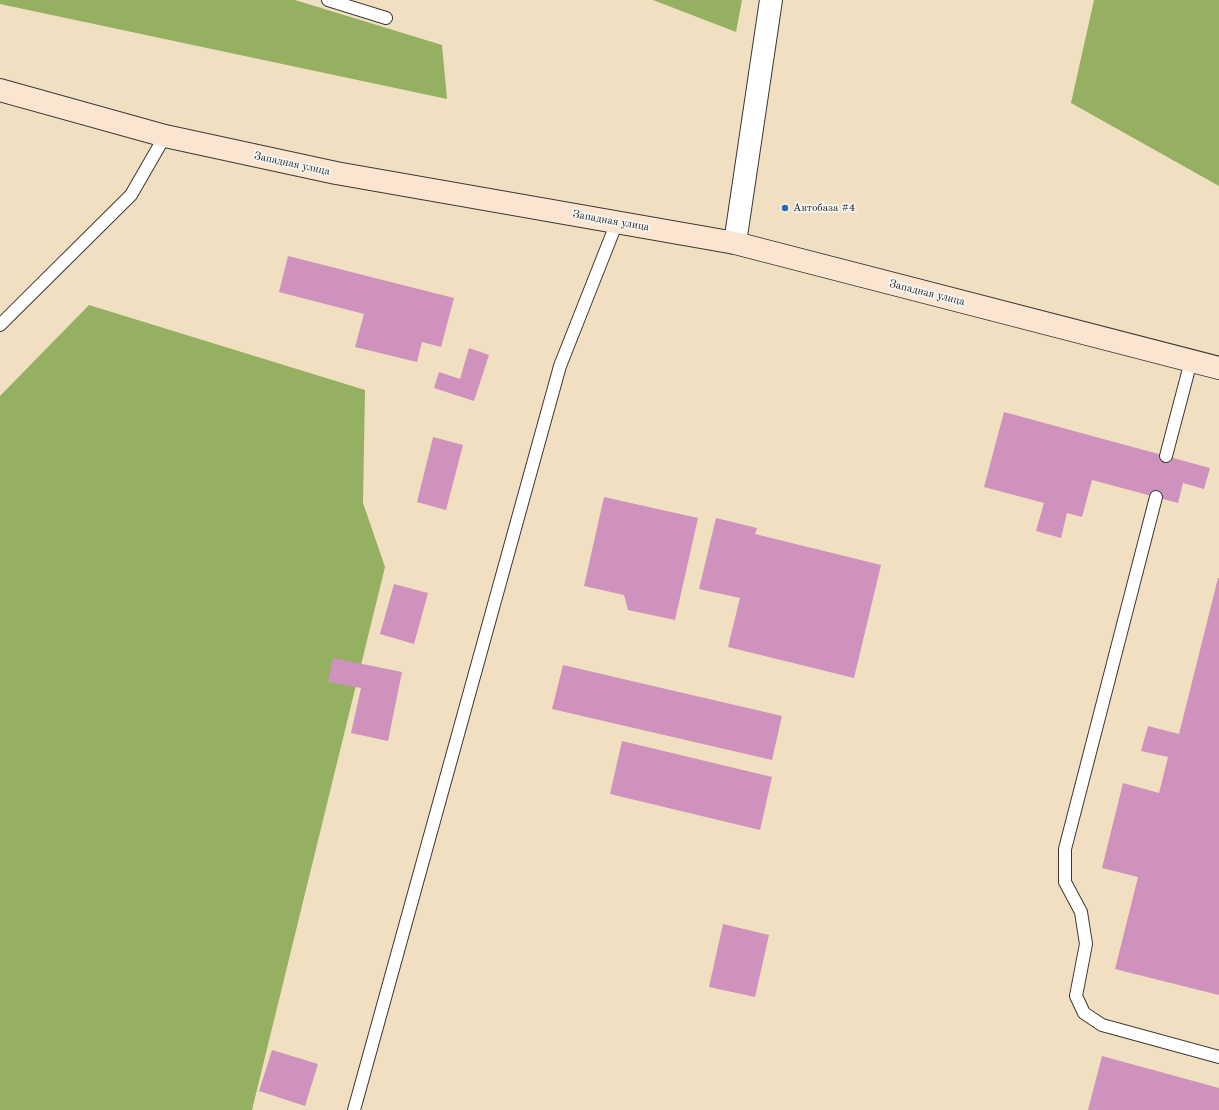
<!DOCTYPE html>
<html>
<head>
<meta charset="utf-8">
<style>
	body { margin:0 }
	canvas { display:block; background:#f1dfc1 }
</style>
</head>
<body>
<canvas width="1219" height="1110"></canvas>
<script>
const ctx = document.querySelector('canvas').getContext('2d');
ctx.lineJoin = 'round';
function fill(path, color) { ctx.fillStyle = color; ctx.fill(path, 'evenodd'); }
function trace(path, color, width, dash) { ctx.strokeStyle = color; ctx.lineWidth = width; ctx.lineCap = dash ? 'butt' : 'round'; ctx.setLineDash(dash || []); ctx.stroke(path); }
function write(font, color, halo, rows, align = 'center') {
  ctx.font = font + ' "Old Standard TT",serif'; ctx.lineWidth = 3.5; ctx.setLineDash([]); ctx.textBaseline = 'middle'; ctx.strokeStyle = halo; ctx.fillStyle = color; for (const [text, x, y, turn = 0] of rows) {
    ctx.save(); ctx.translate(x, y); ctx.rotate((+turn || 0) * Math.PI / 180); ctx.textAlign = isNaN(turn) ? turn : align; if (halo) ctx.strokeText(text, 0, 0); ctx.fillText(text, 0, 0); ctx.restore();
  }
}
fill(new Path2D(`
	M0 0H295L442 45 447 99 0 4Z
	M653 0H742L736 32Z
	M1094 0H1219V186L1071 103Z
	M89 305 365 390 363 503 385 567 252 1110H0V396Z`), '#96b061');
fill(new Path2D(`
	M288 256 454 298 441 347 422 342 417 362 355 347 364 314 279 292Z
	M469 348 489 355 474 401 434 388 439 372 460 379Z
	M1004 412 1210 468 1204 489 1183 483 1178 503 1092 480 1082 517 1067 513 1061 538 1036 531 1044 503 984 487Z
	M433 437 463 445 446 510 417 502Z
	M604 497 698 518 675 620 628 610 624 595 584 586Z
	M716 518 757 528 755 534 881 565 854 678 728 647 740 598 699 589Z
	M1218 578H1219V995L1115 969 1138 877 1102 868 1123 783 1159 793 1168 757 1141 751 1148 726 1179 734Z
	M394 584 428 593 414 644 380 634Z
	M333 658 402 672 388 741 351 733 361 688 328 682Z
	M563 665 782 716 772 760 552 709Z
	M622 741 772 777 760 830 610 794Z
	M723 924 769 935 755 997 709 987Z
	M272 1050 318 1064 305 1106 259 1091Z
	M1102 1056 1219 1088V1110H1088Z`), '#cf92bd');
const service = new Path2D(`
	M328 0 386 18
	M0 325 131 195 165 136
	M1166 456 1191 361
	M1156 497 1065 849V882L1081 912 1086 944 1076 996 1084 1013 1102 1025 1219 1057
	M354 1110 560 366 617 222`);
const minor = new Path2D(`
	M735 243 771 0`);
const secondary = new Path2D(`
	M0 90 165 136 336 173 735 243 1219 368`);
trace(service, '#3c3935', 14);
trace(minor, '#3c3935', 24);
trace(secondary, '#3c3935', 24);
trace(service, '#fff', 12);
trace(minor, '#fff', 22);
trace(secondary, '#fce5d0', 22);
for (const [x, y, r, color] of [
	[785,208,4,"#1f6fb2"]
]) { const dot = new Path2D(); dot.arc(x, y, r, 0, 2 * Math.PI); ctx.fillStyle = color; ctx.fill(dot); trace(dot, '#f6f6f2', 1.5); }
write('11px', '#1c1c1c', '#f6f6f2', [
	["Западная улица",292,164,12],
	["Западная улица",611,221,10],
	["Западная улица",927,293,14]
]);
write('11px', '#1c1c1c', '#f6f6f2', [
	["Автобаза #4",793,208]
], 'left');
</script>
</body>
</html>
